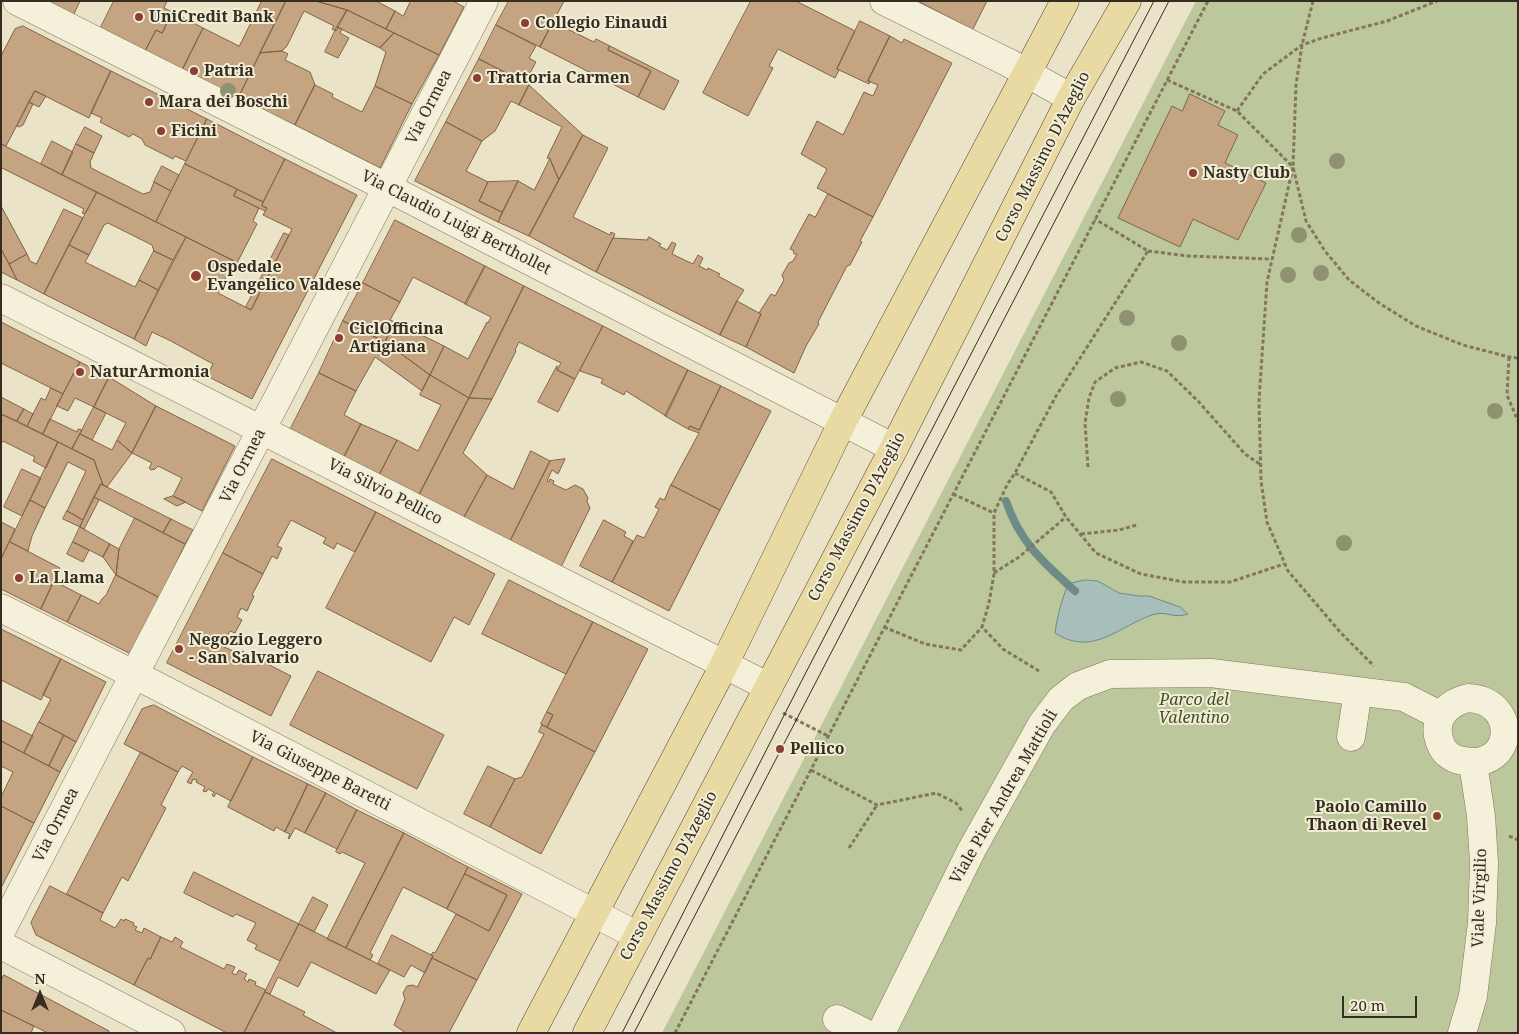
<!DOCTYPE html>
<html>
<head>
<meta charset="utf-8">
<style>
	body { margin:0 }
	#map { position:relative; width:1519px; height:1034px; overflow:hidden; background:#eae3c7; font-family:"Noto Serif",serif }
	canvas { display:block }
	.frame { position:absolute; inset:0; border:2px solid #352d20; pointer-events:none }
	.north { position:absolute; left:15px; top:969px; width:50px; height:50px; -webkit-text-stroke:4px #f2edd6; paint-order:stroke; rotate:0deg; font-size:14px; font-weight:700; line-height:20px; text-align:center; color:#352d20 }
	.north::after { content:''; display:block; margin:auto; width:18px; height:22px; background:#352d20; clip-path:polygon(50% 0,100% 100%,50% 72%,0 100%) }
	.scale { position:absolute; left:1342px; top:996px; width:75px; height:22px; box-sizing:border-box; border:2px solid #352d20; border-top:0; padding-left:6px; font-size:15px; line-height:18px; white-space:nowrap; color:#352d20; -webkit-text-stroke:4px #f2edd6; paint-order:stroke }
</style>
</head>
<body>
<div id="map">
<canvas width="1519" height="1034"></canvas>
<div class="frame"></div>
<div class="north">N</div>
<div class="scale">20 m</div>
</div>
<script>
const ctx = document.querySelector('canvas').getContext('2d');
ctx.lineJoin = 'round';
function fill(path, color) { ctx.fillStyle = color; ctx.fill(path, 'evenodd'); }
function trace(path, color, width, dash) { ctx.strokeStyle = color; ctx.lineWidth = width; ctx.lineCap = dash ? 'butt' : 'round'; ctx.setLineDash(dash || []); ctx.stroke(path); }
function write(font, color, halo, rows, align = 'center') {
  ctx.font = font + ' "Noto Serif",serif'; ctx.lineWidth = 4; ctx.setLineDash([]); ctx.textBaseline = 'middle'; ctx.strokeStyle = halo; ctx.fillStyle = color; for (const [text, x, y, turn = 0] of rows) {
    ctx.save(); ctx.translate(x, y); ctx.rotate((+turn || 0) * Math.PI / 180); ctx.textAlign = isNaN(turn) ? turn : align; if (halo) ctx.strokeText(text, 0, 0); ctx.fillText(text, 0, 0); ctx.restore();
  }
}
fill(new Path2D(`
	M1196 1H1518V1033H662Z`), '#bdc79c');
const water = new Path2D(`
	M1085 580 1098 581 1119 593 1139 596H1149L1180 607 1188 614C1175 619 1166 611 1155 614 1119 625 1094 658 1055 633 1057 616 1062 600 1068 584Z`);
fill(water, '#a8beba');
trace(water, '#6f8b88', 1);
trace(new Path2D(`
	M1006 501C1020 543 1044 563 1075 591`), '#6f8b88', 8);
const building = new Path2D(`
	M46 1H80L73 16Z
	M114 1H167L164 8 172 12 162 33 156 30 145 51 102 29 101 27Z
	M262 1H286L238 98 182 70 203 28 239 46Z
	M286 1H316L347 10 336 31 332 29 334 26 304 11 287 46 282 51 260 53Z
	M316 1H376L395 11 386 29 347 10Z
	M411 1H453L464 7 439 55 386 29 395 11 403 16Z
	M509 1H564L540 47 496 25Z
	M751 1H796L855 31 837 69 839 70 835 78 778 49 769 66 773 68 748 116 703 93Z
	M918 1H987L973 29Z
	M347 10 386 29 394 33 380 48 337 27Z
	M172 12 203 28 182 70 145 51 156 30 162 33Z
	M860 21 890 36 868 81H870L869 84 837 69Z
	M553 22 594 42 596 39 610 46 608 50 651 71 638 97 540 47Z
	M496 25 536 46 529 58 536 62 530 73 523 70 518 79 479 59Z
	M23 26 111 71 89 118 35 91 6 146 1 144V56L15 29Z
	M337 27 342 29 340 33 349 38 338 58 325 52Z
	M394 33 439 55 412 104 375 86 386 52 380 48Z
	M890 36 902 43 904 39 952 63 873 217 817 188 827 169 801 154 817 121 843 135 864 92 873 96 878 85 868 81Z
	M610 46 679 81 664 110 638 97 651 71 608 50Z
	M282 51 288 54 285 60 310 72 315 85 295 125 238 98 260 53Z
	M479 59 529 85 519 105 511 101 495 131 482 141 446 122Z
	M111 71 207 119 186 161 175 156 173 159 145 145 142 139 133 134 129 137 100 122 102 118 91 113Z
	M315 85 333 94 332 97 362 112 375 86 412 104 380 168 295 125Z
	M529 85 583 135 559 180 550 159 547 158 562 127 519 105Z
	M35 91 46 96 39 107 29 102Z
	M1190 94 1225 111 1218 125 1238 135 1225 163 1266 183 1238 240 1193 219 1180 247 1118 218 1172 106 1182 111Z
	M29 102 33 104 23 125 19 127 17 126Z
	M207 119 285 159 263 202 185 164Z
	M446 122 482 141 466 171 488 182 479 201 502 212 498 222 415 181Z
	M85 127 102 136 94 153 76 144Z
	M583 135 608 148 573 217 610 235 611 232 615 234 596 272 529 236Z
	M52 141 73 152 62 175 41 164Z
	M1 144 97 192 85 214 82 213 84 209 2 168 1 171Z
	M76 144 94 153 90 162 91 168 143 194 150 192 154 182 171 191 156 222 62 175Z
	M285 159 357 195 252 399 207 376 213 364 171 341 152 332 146 346 134 339 186 237 234 261 218 293 251 310 292 229 263 215 267 208 262 206Z
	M550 159 559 180 529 236 498 222 518 181 534 190Z
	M185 164 237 189 234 196 259 208 253 221 257 224 236 265 233 263 234 261 156 222Z
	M162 166 179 175 171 191 154 182Z
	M518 181 502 212 479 201 488 182Z
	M237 189 263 202 262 206 267 208 265 211 234 196Z
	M97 192 186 237 173 260 154 251 152 245 108 223 104 225 89 255 69 245Z
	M828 194 873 217 860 241 862 242 850 265 847 266 818 322 819 324 806 346 794 373 746 347 761 314 759 313 771 294 775 296 784 280 782 275 789 263 793 261 797 254H794L793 250 790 249 809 214 815 217Z
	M1 206 27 254 9 264 1 249Z
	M64 209 83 218 44 294 17 280 9 264 27 254 30 261 36 264Z
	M395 220 485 266 466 304 413 277 400 302 363 283Z
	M284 233 289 235 251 310 246 307Z
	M649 237 661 244 659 246 667 250 672 242 676 244 672 254 693 264 698 255 703 258 699 266 707 270 708 268 720 274 718 276 744 290 737 301 720 335 596 272 613 238 647 240Z
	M69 245 89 255 85 262 135 287 139 280 158 290 134 339 44 294Z
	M1 249 9 264 17 280 1 272Z
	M154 251 173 260 158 290 139 280Z
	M485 266 524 286 469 398 430 375 444 346 468 359 487 322 488 323 491 317 465 304Z
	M363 283 400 302 390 320 395 322 385 342 343 321Z
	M524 286 603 326 575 379 557 370 561 363 519 342 515 350 516 351 492 399 469 398Z
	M737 301 761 314 746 347 720 335Z
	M343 321 385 342 430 375 422 391 375 357 356 391 319 373Z
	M1 322 80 362 63 394 1 363Z
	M395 322 444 346 430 375 385 342Z
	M603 326 688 370 666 416 626 391 624 395 601 383 603 379 580 371Z
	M80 362 109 377 94 407 75 398 68 411 57 406Z
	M557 366V370L575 379 558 412 538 402Z
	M688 370 721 386 699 430 690 426 688 429 665 416Z
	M319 373 356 391 344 415 361 424 343 459 290 430Z
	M430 375 469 398 419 495 379 475 397 440 418 451 441 405 420 395Z
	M109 377 156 406 132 453 117 440 126 423 94 407Z
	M721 386 771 411 720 510 671 485 699 433 688 429 690 426 699 430Z
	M51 388 63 394 43 434 27 426 41 398 45 400Z
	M1 397 24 409 17 421 1 414Z
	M469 398 492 399 463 453 487 475 464 517 419 495Z
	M156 406 235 446 202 511 173 496 182 478 158 466 155 469 151 470 149 468 152 463 132 453Z
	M94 407 106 413 92 440 80 434Z
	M24 409 33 414 27 426 17 421Z
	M1 414 58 442 46 468 33 461 35 457 3 441 1 444Z
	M50 419 77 432 78 429 82 430 72 449 43 434Z
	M361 424 397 440 379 475 343 459Z
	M80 434 112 450 117 440 132 453 107 487 103 485 94 460 72 449Z
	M58 442 94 460 103 485 101 484 83 520 67 511 86 471 68 462 45 508 30 500Z
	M531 451 550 461 510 541 464 517 487 475 513 489Z
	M272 459 376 512 355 552 337 543 334 549 323 543 326 538 291 520 277 546 282 548 277 559 272 556 263 574 223 553Z
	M565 459 558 474 552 470 547 481 549 482 550 479 554 481 553 484 566 490 575 485 583 489 588 498 587 501 590 508 561 567 510 541 550 461Z
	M22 469 41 478 22 516 4 507Z
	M101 484 171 519 163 533 94 497Z
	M671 485 720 510 669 611 612 582 637 535 644 538 659 509 655 507 660 498 664 500Z
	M173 496 186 502 177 506 164 499Z
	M94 497 99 500 84 529 80 527Z
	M30 500 45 508 32 536 28 551 10 542Z
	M67 511 83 520 80 527 63 519Z
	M376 512 495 574 469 625 454 617 431 662 326 608Z
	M135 518 185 544 160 598 116 575 119 549Z
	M171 519 193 530 185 544 163 533Z
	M604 520 626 532 624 536 633 541 612 582 580 566Z
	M1 522 15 529 1 559Z
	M80 527 110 544 103 557 73 542Z
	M10 542 60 568 41 609 1 589V559Z
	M73 542 89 550 83 562 67 554Z
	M110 544 119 549 116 575 103 557Z
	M223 553 263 574 252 595 254 596 247 611 241 608 237 617 242 620 235 633 230 631 225 639 228 641 224 647 240 654 242 651 291 676 271 716 167 663Z
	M116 575 160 598 131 654 67 622 81 595 99 604 102 599 106 595Z
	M509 580 593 622 566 674 482 634Z
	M54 581 81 595 67 622 41 609Z
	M593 622 648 649 595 752 547 727 553 715 547 712Z
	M1 629 61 659 41 700 1 680Z
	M61 659 106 682 76 742 39 722 51 699 43 695Z
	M318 671 444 735 417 789 290 725Z
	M154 705 253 757 231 801 216 793 214 797 212 795 214 792 208 789 206 792 203 791 205 787 196 782 197 780 193 779 191 784 187 782 193 772 182 766 178 772 124 744 142 709Z
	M547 712 553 715 547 727 541 724Z
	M1 720 33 736 24 753 1 741Z
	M39 722 64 735 49 766 24 753Z
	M542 725 595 752 541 854 490 827 515 779 522 777 544 734 539 732Z
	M64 735 76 742 60 772 49 766Z
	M1 741 60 772 34 823 1 806V797L13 772 1 766Z
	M141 752 178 772 161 805 166 808 128 881 122 877 103 913 67 894Z
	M253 757 308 784 285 832 276 827 274 831 228 807Z
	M488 766 515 779 490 827 464 814Z
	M308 784 326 793 305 833 295 828 289 839 288 838 290 834 285 832Z
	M326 793 357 810 337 849 305 833Z
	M1 806 34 823 1 888Z
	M357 810 404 833 346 948 327 939 365 863 342 852 340 854 336 852Z
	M404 833 468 867 447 909 403 887 370 953 373 955 370 960 346 948Z
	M468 867 522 894 477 980 432 958 433 956 431 955 433 952 435 953 456 914 489 931 507 895 465 874Z
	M194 872 299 924 280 961 255 949 257 945 247 940 256 923 236 914 233 917 184 893Z
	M465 874 507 895 489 931 447 909Z
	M50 886 103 913 100 920 115 928 121 919 124 921 125 919 134 923 133 925 137 927 135 930 142 933 144 928 161 937 150 959 148 958 134 985 36 935 31 923Z
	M313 897 328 905 314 932 299 924Z
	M299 924 390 970 376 994 311 962 298 987 278 977 270 994 265 992Z
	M392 935 433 956 425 973 411 965 404 977 378 964Z
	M161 937 172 942 175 937 183 942 180 947 224 969 227 964 235 967 232 973 236 975 239 970 247 974 244 979 248 982 249 979 256 982 255 985 266 990 244 1033H227L134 985 148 958 150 959Z
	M432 958 477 980 449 1033H406L394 1025 405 999 403 993 407 986 413 985 417 987Z
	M4 975 109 1031 108 1033H48L1 1010V981Z
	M265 992 305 1012 303 1015 337 1033H244Z
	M1 1010 34 1026 31 1033H1Z`);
fill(building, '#c4a481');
trace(building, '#806447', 1);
const minor = new Path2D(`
	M17 1 388 188 894 448
	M884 1 1009 63 1071 98
	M1 298 769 687
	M1 608 151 683 638 936
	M1468 698C1519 700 1516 770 1464 761 1455 760 1446 755 1442 747 1430 723 1444 704 1468 698Z
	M1351 737 1358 691
	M1 931 484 1
	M1 945 171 1033
	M837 1019 865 1033
	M881 1033 972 849 1042 724 1061 699 1078 686 1110 674 1211 673 1404 697 1441 716
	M1462 1033 1473 996 1482 923 1484 863 1481 816 1473 763`);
const major = new Path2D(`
	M531 1033 718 677 843 421 1065 1
	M587 1033 894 448 1071 98 1127 1`);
trace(minor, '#84765e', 29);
trace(major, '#524432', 29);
trace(new Path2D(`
	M1313 1 1302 45 1296 85 1293 167 1306 221 1325 251 1349 280 1379 303 1416 326 1463 345 1509 357 1518 358
	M1167 80 1237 111 1293 167 1267 282 1259 401 1261 481 1267 522 1288 571 1341 633 1374 666
	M1237 111 1263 74 1302 45 1322 38 1387 21 1437 1
	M1148 251 1188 256 1272 259
	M1509 357 1507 395 1518 421
	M1088 467 1085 423 1089 398 1095 382 1115 368 1141 362 1167 371 1198 401 1245 454 1261 465
	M1015 473 1051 492 1066 517 1096 553 1141 574 1184 582H1230L1284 564
	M953 494 994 513
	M1081 534 1119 530 1137 525
	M994 573 1019 557 1066 517
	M884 627 925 644 961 650 982 627
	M1039 671 1003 649 982 627 989 603 994 574V513L1007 485 1015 473 1056 396 1148 251 1095 219
	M783 713 828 736
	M811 770 877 805 936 793 956 803 963 812
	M1509 836 1518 840
	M849 848 877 805
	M675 1033 1208 1`), '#84765e', 3, [4, 2.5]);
trace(minor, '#f5f0da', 28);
trace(major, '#e9daa3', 28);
trace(new Path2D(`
	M622 1033 801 682 1154 1
	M634 1033 1169 1`), '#352d20', 1);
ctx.fillStyle = '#8e9270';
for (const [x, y] of [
	[228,91],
	[1337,161],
	[1299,235],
	[1321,273],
	[1288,275],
	[1127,318],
	[1179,343],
	[1118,399],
	[1495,411],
	[1344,543]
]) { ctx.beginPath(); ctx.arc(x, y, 8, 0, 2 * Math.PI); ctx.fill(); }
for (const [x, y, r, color] of [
	[139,17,5,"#8c3e35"],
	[525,23,5,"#8c3e35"],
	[194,71,5,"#8c3e35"],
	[477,78,5,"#8c3e35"],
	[149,102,5,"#8c3e35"],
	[161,131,5,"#8c3e35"],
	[1193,173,5,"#8c3e35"],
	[196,276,6,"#8c3e35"],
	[339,338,5,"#8c3e35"],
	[80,372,5,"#8c3e35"],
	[19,578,5,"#8c3e35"],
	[179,649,5,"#8c3e35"],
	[780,749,5,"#8c3e35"],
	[1437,816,5,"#8c3e35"]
]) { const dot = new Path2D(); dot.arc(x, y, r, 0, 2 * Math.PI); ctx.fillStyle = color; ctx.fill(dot); trace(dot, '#f2edd6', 2); }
write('bold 16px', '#352d20', '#f2edd6', [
	["UniCredit Bank",149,17],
	["Collegio Einaudi",535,23],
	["Patria",204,71],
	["Trattoria Carmen",487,78],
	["Mara dei Boschi",159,102],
	["Ficini",171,131],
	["Nasty Club",1203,173],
	["Ospedale",207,267],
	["Evangelico Valdese",207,285],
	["CiclOfficina",349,329],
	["Artigiana",349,347],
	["NaturArmonia",90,372],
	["La Llama",29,578],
	["Negozio Leggero",189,640],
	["- San Salvario",189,658],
	["Pellico",790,749],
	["Paolo Camillo",1427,807,"right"],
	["Thaon di Revel",1427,825,"right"]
], 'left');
write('16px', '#352d20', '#f2edd6', [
	["Via Ormea",429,107,-63],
	["Corso Massimo D'Azeglio",1043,157,-63],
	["Via Claudio Luigi Berthollet",456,223,27],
	["Via Ormea",243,466,-63],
	["Via Silvio Pellico",385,492,27],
	["Corso Massimo D'Azeglio",857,517,-62],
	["Via Giuseppe Baretti",320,771,27],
	["Viale Pier Andrea Mattioli",1004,797,-60],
	["Via Ormea",56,825,-63],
	["Corso Massimo D'Azeglio",669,876,-62],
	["Viale Virgilio",1480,898,-88]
]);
write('italic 16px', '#425029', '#f2edd6', [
	["Parco del",1194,700],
	["Valentino",1194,718]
]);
</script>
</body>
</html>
